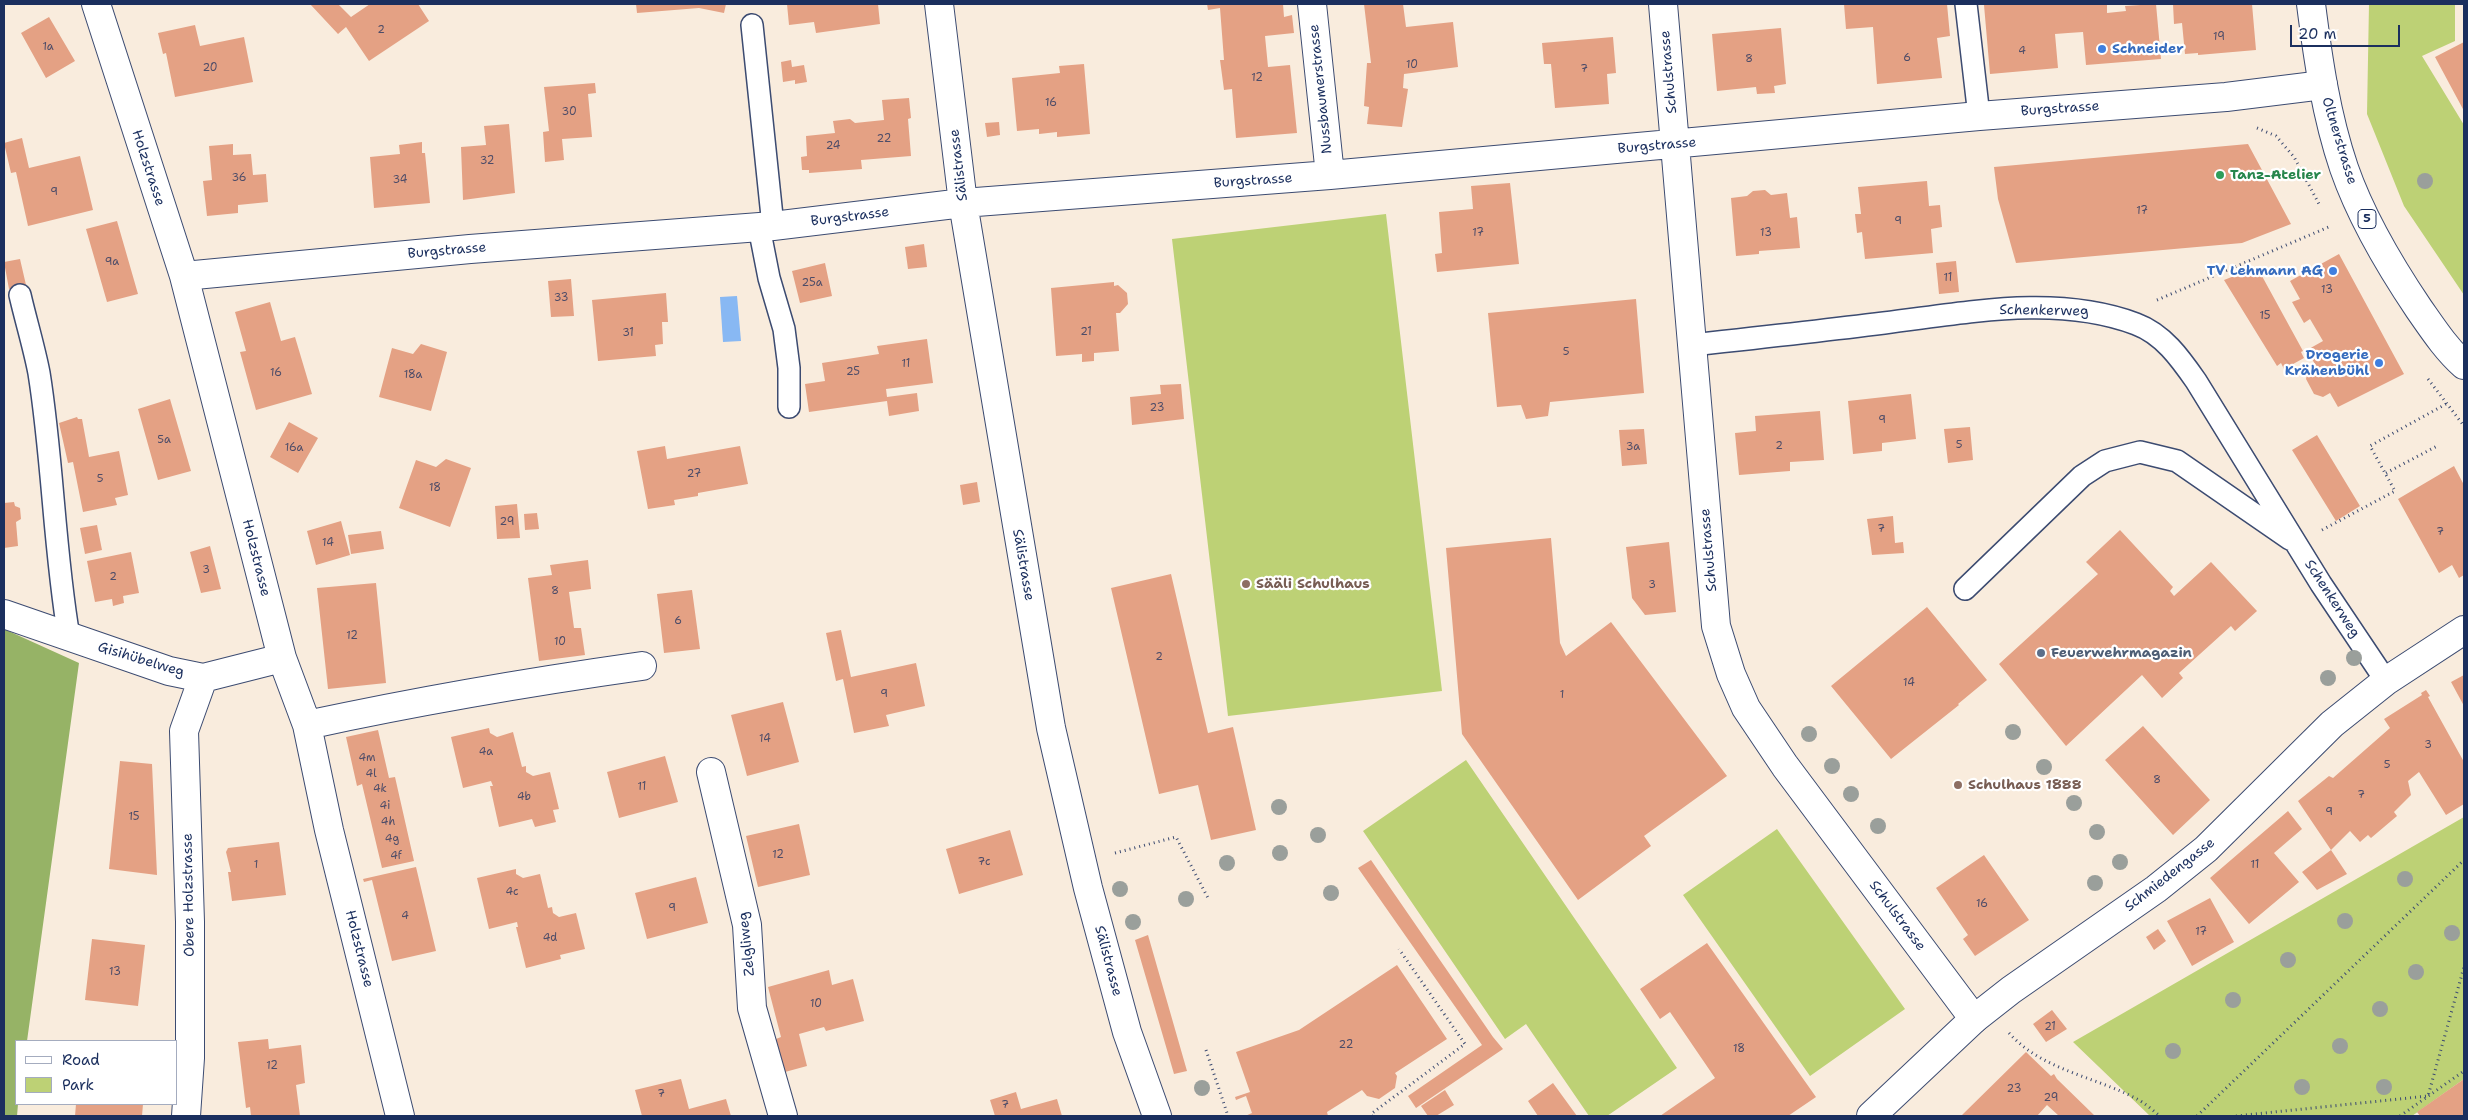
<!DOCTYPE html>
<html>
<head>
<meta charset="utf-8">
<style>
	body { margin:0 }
	#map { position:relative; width:2468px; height:1120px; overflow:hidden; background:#f9ecdd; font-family:"Shantell Sans",sans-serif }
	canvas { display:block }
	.frame { position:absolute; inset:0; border:5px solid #1b2f5e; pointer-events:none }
	.legend { position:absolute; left:15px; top:1040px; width:162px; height:65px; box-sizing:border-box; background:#fff; border:1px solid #a4acbf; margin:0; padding:6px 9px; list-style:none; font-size:15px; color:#1b2f5e }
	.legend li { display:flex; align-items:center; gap:10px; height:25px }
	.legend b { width:25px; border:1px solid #a4acbf }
	.scale { position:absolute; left:2290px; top:25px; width:110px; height:22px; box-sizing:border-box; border:2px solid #1b2f5e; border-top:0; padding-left:6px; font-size:15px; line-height:18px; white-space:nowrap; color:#1b2f5e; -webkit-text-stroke:4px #fff; paint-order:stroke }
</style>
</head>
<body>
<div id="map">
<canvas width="2468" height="1120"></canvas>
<div class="frame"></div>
<ul class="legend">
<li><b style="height:6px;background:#fff"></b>Road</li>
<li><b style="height:14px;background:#bdd175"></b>Park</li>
</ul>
<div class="scale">20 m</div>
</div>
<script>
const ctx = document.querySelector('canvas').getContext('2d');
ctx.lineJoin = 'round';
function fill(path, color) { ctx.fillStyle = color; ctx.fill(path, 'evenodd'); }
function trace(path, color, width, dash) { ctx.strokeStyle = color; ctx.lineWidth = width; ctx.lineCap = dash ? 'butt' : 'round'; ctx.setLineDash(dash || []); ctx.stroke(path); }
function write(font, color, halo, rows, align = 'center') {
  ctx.font = font + ' "Shantell Sans",sans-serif'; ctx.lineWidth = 4.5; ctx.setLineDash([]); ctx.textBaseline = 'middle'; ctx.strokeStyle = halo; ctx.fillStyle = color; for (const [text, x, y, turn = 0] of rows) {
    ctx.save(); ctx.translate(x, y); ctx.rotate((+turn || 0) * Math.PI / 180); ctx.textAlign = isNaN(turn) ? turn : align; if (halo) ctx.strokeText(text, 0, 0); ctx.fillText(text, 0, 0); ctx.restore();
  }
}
fill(new Path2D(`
	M2369 4H2455V41L2422 56 2464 125V295L2404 206 2367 114Z
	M1386 214 1442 691 1228 716 1172 239Z
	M1466 760 1677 1068 1607 1116H1589L1526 1024 1505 1039 1363 831Z
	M2464 817V1079L2412 1116H2150L2073 1042Z
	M1777 829 1905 1009 1810 1076 1683 895Z`), '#bdd175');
fill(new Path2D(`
	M4 629 79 663 27 1041H16V1104H18L17 1116H4Z`), '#96b366');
fill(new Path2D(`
	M737 296 741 341 723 342 720 297Z`), '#88b8f3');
fill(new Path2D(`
	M310 4H338L351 17 370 4H418L429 21 369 61 346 27 338 34Z
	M636 4H726L724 13 699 8 637 13Z
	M787 4H878L880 24 816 33 814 22 789 25Z
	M1207 4H1283L1284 17 1292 15 1294 33 1265 36 1268 67 1290 65 1297 133 1236 138 1232 89 1224 90 1220 60H1224L1220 8 1208 10Z
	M1364 4H1403L1406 27 1453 22 1458 67 1404 74 1403 88 1408 89 1402 127 1367 124 1369 107 1364 106 1367 63H1371Z
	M1844 4H1947L1950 36 1937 38 1942 78 1877 84 1873 27 1846 29Z
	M1994 4H2107V13L2126 11 2125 6 2156 4 2161 59 2086 65 2083 32 2068 33 2055 34 2058 68 1990 74 1984 5Z
	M2173 4H2252L2256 50 2198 55V53L2185 54 2182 23 2174 24Z
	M49 17 75 61 46 78 21 33Z
	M195 25 200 46 244 37 253 82 175 97 166 53 163 54 158 33Z
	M1781 28 1786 84 1774 86 1775 93 1757 94 1756 87 1717 91 1712 34Z
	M1613 37 1616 73 1607 74 1609 104 1555 108 1551 64H1544L1542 43Z
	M2464 42V111L2435 57Z
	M791 60 792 67 804 65 807 82 795 84V80L783 82 781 62Z
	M1084 64 1090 134 1057 137V132L1039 134V129L1017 131 1012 78 1060 73 1059 66Z
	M595 83 596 93 588 94 592 137 562 139 564 160 545 162 543 132 549 131 544 87Z
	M909 98 911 118 908 119 911 156 861 160 862 169 809 173V170H802L801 157 807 156 806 136 835 133 833 121 850 119 855 123 884 120 882 100Z
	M999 122 1000 135 987 137 985 123Z
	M509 124 515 193 463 200 461 147 486 145 484 126Z
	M22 138 29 168 80 156 93 210 28 226 16 172 11 173 4 143Z
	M422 142V153H425L430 203 374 208 370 157 400 154 399 145Z
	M233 144V155L251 154 253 175 266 174 268 202 238 205V213L207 216 203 181 212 180 209 146Z
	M2248 144 2291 224 2242 243 2016 263 1998 199 1994 167Z
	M1927 181 1929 206 1940 205 1942 227 1931 229 1933 253 1865 259 1862 232 1857 233 1855 214H1861L1858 187Z
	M1510 183 1519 264 1437 272 1435 254 1442 253 1439 212 1473 209 1471 186Z
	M1765 190 1771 195 1787 193 1790 218 1797 217 1800 248 1759 251V254L1736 256 1731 198 1747 196 1753 191Z
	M117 221 138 294 107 302 86 229Z
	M924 244 927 267 908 269 905 247Z
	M2339 254 2404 374 2338 407 2330 393 2323 397 2314 394 2306 379 2308 370 2316 366 2307 350 2323 341 2310 319 2304 323 2292 302 2300 299 2290 281Z
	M20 259 26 285 9 289 4 262Z
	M1956 261 1959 292 1939 294 1936 263Z
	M825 263 832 296 800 303 792 271Z
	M2257 267 2303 351 2301 352 2304 358 2284 369 2281 363 2277 366 2224 280Z
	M571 279 574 316 551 317 548 281Z
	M1114 282V286L1118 285 1127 293 1128 304 1120 313H1116L1119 351 1094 353V361L1082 362V354L1056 356 1051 288Z
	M666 293 668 322H662L663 344 655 345 656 356 598 361 592 300Z
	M1636 299 1644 393 1550 402 1548 416 1526 419 1521 405 1497 407 1488 313Z
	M270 302 281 341 295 337 312 394 256 410 240 352 246 351 235 312Z
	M927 339 933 383 886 389 887 397 917 393 919 411 889 416 887 401 809 412 805 384 825 381 822 363 879 354 877 346Z
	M421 344 447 352 431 411 379 397 392 348 413 354Z
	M1181 384 1184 419 1132 425 1130 397 1161 394 1160 385Z
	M1911 394 1916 439 1882 443V451L1853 454 1848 401Z
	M170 399 191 471 158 480 138 409Z
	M1820 411 1824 460 1790 462V471L1739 475 1735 433 1756 431 1755 416Z
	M77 417 78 419H82L89 457 119 451 128 495 115 498 117 505 83 512 73 462 68 463 59 423Z
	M289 422 318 438 298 473 270 457Z
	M1970 427 1973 460 1948 463 1944 429Z
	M1644 429 1647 464 1622 466 1619 430Z
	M2317 435 2360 506 2336 521 2292 450Z
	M665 446 667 459 740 446 748 484 698 493V496L674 500 675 505 648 509 637 451Z
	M446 459 471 468 450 527 399 508 416 460 436 467Z
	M2454 466 2464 485V575L2459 578 2452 565 2439 573 2398 499Z
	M977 482 980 502 963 505 960 485Z
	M14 502 15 506 20 508 21 519 16 522 18 546 4 548V503Z
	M517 504 520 538 497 539 495 506Z
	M537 513 539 529 525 530 524 514Z
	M1893 516 1895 543 1903 542 1904 553 1872 555 1867 519Z
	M341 521 350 555 316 565 307 531Z
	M97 525 102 550 85 554 80 528Z
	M2120 530 2173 587 2170 591 2174 596 2211 562 2257 611 2235 631 2231 626 2179 673 2183 678 2162 698 2142 675 2066 746 1999 664 2098 574 2086 562Z
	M381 531 384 549 351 554 348 535Z
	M1551 538 1560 643 1566 656 1611 622 1727 776 1644 836 1651 846 1578 900 1462 734 1446 548Z
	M1669 542 1676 612 1645 615 1632 598 1626 547Z
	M210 546 221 589 201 593 190 552Z
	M131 552 139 593 123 596 124 603 113 606 112 599 95 602 87 561Z
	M588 560 591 589 569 592 574 628H581L585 655 539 661 528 578 552 575 550 565Z
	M1171 574 1208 733 1233 727 1256 830 1211 840 1198 785 1159 794 1111 588Z
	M376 583 386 683 328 689 317 588Z
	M692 590 700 649 664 653 657 594Z
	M1927 607 1987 680 1958 704 1959 705 1891 759 1831 686Z
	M841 630 851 677 916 663 925 706 886 715 889 726 854 733 843 679 836 681 826 633Z
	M2464 675V706L2451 682Z
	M2426 690 2430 696 2428 697 2464 762V804L2446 815 2419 772 2408 781 2411 795 2394 812 2397 816 2371 838 2368 835 2360 842 2350 831 2331 850 2298 801 2329 776 2333 778 2390 728 2384 719 2422 695 2421 693Z
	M783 702 799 762 747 776 731 715Z
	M2143 726 2210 800 2173 835 2105 760Z
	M489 728 490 733 497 737 513 732 522 767 526 766V772L533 776 550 772 559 809 553 810 556 822 535 827 532 819 499 827 490 786H493L491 781 463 788 451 737Z
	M378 730 389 778 395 777 414 861 382 868 362 784 357 786 346 737Z
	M665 756 678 802 619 818 607 772Z
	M120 761 152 764 157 875 109 869Z
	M2288 811 2302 829 2274 853 2299 882 2249 924 2210 878Z
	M799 824 810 875 758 887 746 836Z
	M1010 830 1023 875 959 894 946 849Z
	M279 842 286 895 232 901 228 872H231L226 852 228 848Z
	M2331 850 2347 874 2317 890 2302 872Z
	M1984 855 2029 920 1975 956 1963 939 1968 935 1936 888Z
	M1371 860 1493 1037 1503 1049 1416 1108 1408 1096 1482 1045 1358 868Z
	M416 867 436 951 392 961 372 880 364 882 363 879Z
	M516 869V874L523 878 540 874 548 908 552 907 553 913 559 917 576 913 585 949 560 955 561 959 526 968 516 927H518L517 922 489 929 477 878Z
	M696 877 708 923 647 939 635 893Z
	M2210 898 2234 942 2192 966 2167 921Z
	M2158 929 2166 941 2154 950 2146 937Z
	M1148 935 1187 1071 1174 1074 1135 940Z
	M92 939 145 945 138 1006 85 1000Z
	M1707 943 1816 1097 1788 1116H1660L1715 1078 1670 1012 1660 1019 1640 989Z
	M1397 965 1447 1039 1395 1073 1397 1076 1395 1088 1379 1099 1367 1096 1362 1090 1327 1112 1328 1116H1245L1252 1113 1246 1096 1236 1100 1235 1097 1250 1092 1236 1052 1299 1030Z
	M829 970 832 985 853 979 864 1021 826 1031 824 1027 799 1034 807 1066 785 1072 776 1039 781 1037 768 987Z
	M2052 1010 2067 1029 2046 1042 2033 1024Z
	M268 1039 269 1049 301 1045 305 1083 296 1085 300 1116H251L250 1107 246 1108 238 1042Z
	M2026 1052 2051 1076 2054 1074 2057 1079 2095 1116H2059L2047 1105 2037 1116H1961Z
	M681 1079 689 1109 726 1099 731 1116H642L635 1090Z
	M2464 1079V1116H2420L2417 1112Z
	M1553 1083 1577 1116H1538L1528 1101Z
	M1445 1090 1454 1105 1436 1116H1428L1421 1106Z
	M1016 1092 1021 1109 1057 1099 1062 1116H995L990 1100Z
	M76 1104H143L142 1116H75Z`), '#e4a184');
const service = new Path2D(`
	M1966 4 1979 116
	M752 25 773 226
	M759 227 769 278 784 329 789 368V407
	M20 295C26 321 34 347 39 373 53 460 54 550 69 637
	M1692 345C1756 338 1820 331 1884 323 1967 313 2056 294 2136 324 2163 334 2180 358 2196 381L2321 584 2386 681
	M1965 589 2082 476 2105 461 2140 452 2177 461 2290 539`);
const minor = new Path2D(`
	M96 4 184 276 282 658 307 725 329 830 400 1116
	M939 4 963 203 1051 728 1088 888 1127 1032 1157 1116
	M1312 4 1330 175
	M1663 4 1716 626 1731 674 1746 708 1785 766 1974 1019
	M184 276 470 249 773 226 963 203 1330 175 1979 116 2226 97 2323 85
	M4 614 169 671 203 678 282 658
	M307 725C418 701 529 682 642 666
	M711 772 747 925 752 1008 783 1116
	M186 1116 190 1058V922L184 731 203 678`);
const tertiary = new Path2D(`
	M1871 1116 1974 1019 2011 990 2156 889 2206 849 2332 724 2386 681 2464 630`);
const primary = new Path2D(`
	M2311 4C2318 59 2326 115 2344 168 2361 217 2390 266 2419 309 2433 329 2446 349 2464 365`);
trace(service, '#3c4b71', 24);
trace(minor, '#3c4b71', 30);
trace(tertiary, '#3c4b71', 30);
trace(primary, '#3c4b71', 30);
trace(new Path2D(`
	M2257 128 2276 136 2294 157 2319 204
	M2157 300 2331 226
	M2428 379 2464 426
	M2386 473 2439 445
	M2322 530 2395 491 2370 446 2446 404
	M1115 853 1176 837 1208 898
	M2009 1033C2042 1070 2093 1076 2135 1098 2144 1102 2152 1110 2160 1116
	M1206 1050 1228 1116
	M1372 1116 1371 1114 1465 1044 1399 949
	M2197 1116 2464 860
	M2236 1116 2428 1096 2464 967
	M2400 1116 2464 1071`), '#3c4b71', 3, [1, 4]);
trace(service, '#fff', 21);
trace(minor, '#fff', 28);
trace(tertiary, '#fff', 28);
trace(primary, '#fff', 28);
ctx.fillStyle = '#9a9f9b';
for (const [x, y] of [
	[2425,181],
	[2354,658],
	[2328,678],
	[2013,732],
	[1809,734],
	[1832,766],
	[2044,767],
	[1851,794],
	[2074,803],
	[1279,807],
	[1878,826],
	[2097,832],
	[1318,835],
	[1280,853],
	[2120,862],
	[1227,863],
	[2405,879],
	[2095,883],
	[1120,889],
	[1331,893],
	[1186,899],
	[2345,921],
	[1133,922],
	[2452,933],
	[2288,960],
	[2416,972],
	[2233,1000],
	[2380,1009],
	[2340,1046],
	[2173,1051],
	[2302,1087],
	[2384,1087],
	[1202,1088]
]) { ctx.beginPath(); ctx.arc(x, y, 8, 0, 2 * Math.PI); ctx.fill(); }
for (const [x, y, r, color] of [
	[2102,49,5,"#3f7fe0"],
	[2220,175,5,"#2e9e5b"],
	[2333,271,5,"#3f7fe0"],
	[2379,363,5,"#3f7fe0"],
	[1246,584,5,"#8d6e63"],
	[2041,653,5,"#5c6f8a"],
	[1958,785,5,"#8d6e63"]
]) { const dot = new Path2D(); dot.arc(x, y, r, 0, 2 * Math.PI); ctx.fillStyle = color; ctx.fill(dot); trace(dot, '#fff', 2); }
write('11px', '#4d4c68', null, [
	["2",381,30],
	["19",2219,37],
	["1a",48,47],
	["4",2022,51],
	["6",1907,58],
	["8",1749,59],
	["10",1412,65],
	["20",210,68],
	["7",1584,69],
	["12",1257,78],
	["16",1051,103],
	["30",569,112],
	["22",884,139],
	["24",833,146],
	["32",487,161],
	["36",239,178],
	["34",400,180],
	["9",54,192],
	["17",2142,211],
	["9",1898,221],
	["17",1478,233],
	["13",1766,233],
	["9a",112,262],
	["11",1948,278],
	["25a",812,283],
	["13",2327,290],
	["33",561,298],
	["15",2265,316],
	["21",1086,332],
	["31",628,333],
	["5",1566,352],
	["11",906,364],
	["25",853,372],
	["16",276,373],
	["18a",413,375],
	["23",1157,408],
	["9",1882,420],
	["5a",164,440],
	["5",1959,445],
	["2",1779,446],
	["3a",1633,447],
	["16a",294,448],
	["27",694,474],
	["5",100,479],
	["18",435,488],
	["29",507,522],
	["7",1881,529],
	["7",2440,532],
	["14",328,543],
	["3",206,570],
	["2",113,577],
	["3",1652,585],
	["8",555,591],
	["6",678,621],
	["12",352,636],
	["10",560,642],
	["2",1159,657],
	["14",1909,683],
	["9",884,694],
	["1",1562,695],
	["14",765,739],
	["3",2428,745],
	["4a",486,752],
	["4m",367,758],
	["5",2387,765],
	["4l",371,774],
	["8",2157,780],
	["11",642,787],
	["4k",380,789],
	["7",2361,795],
	["4b",524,797],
	["4i",385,806],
	["9",2329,812],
	["15",134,817],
	["4h",388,822],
	["4g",392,839],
	["12",778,855],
	["4f",396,856],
	["7c",984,862],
	["1",256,865],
	["11",2255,865],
	["4c",512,892],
	["16",1982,904],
	["9",672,908],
	["4",405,916],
	["17",2201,932],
	["4d",550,938],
	["13",115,972],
	["10",816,1004],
	["21",2050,1027],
	["22",1346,1045],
	["18",1739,1049],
	["12",272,1066],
	["23",2014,1089],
	["7",661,1094],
	["29",2051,1098],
	["7",1005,1105]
]);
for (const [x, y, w] of [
	[2367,219,18]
]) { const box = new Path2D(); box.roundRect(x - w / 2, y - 9.5, w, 19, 4); ctx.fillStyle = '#fff'; ctx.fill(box); trace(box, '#1b2f5e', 1); }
write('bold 12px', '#1b2f5e', null, [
	["5",2367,219]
]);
write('bold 14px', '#366cbe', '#fff', [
	["Schneider",2112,49,"left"],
	["TV Lehmann AG",2323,271],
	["Drogerie",2369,355],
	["Krähenbühl",2369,371]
], 'right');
write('14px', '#1b2f5e', '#fff', [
	["Schulstrasse",1669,72,-95],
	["Nussbaumerstrasse",1321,89,-96],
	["Burgstrasse",2060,109,-4],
	["Oltnerstrasse",2339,141,73],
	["Burgstrasse",1657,146,-5],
	["Sälistrasse",959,165,-97],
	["Holzstrasse",148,168,72],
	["Burgstrasse",1253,181,-4],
	["Burgstrasse",850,217,-7],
	["Burgstrasse",447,251,-5],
	["Schenkerweg",2044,311,1],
	["Schulstrasse",1709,550,-95],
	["Holzstrasse",256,558,76],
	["Sälistrasse",1023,565,80],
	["Schenkerweg",2332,599,57],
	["Gisihübelweg",141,660,17],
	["Schmiedengasse",2170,875,-38],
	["Obere Holzstrasse",189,895,-91],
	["Schulstrasse",1897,916,53],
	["Zelgliweg",747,944,-96],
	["Holzstrasse",359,949,76],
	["Sälistrasse",1108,961,75]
]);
write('bold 14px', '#27864d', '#fff', [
	["Tanz-Atelier",2230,175]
], 'left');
write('bold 14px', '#785e54', '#fff', [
	["Sääli Schulhaus",1256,584],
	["Schulhaus 1888",1968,785]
], 'left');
write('bold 14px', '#4e5e75', '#fff', [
	["Feuerwehrmagazin",2051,653]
], 'left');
</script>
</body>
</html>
